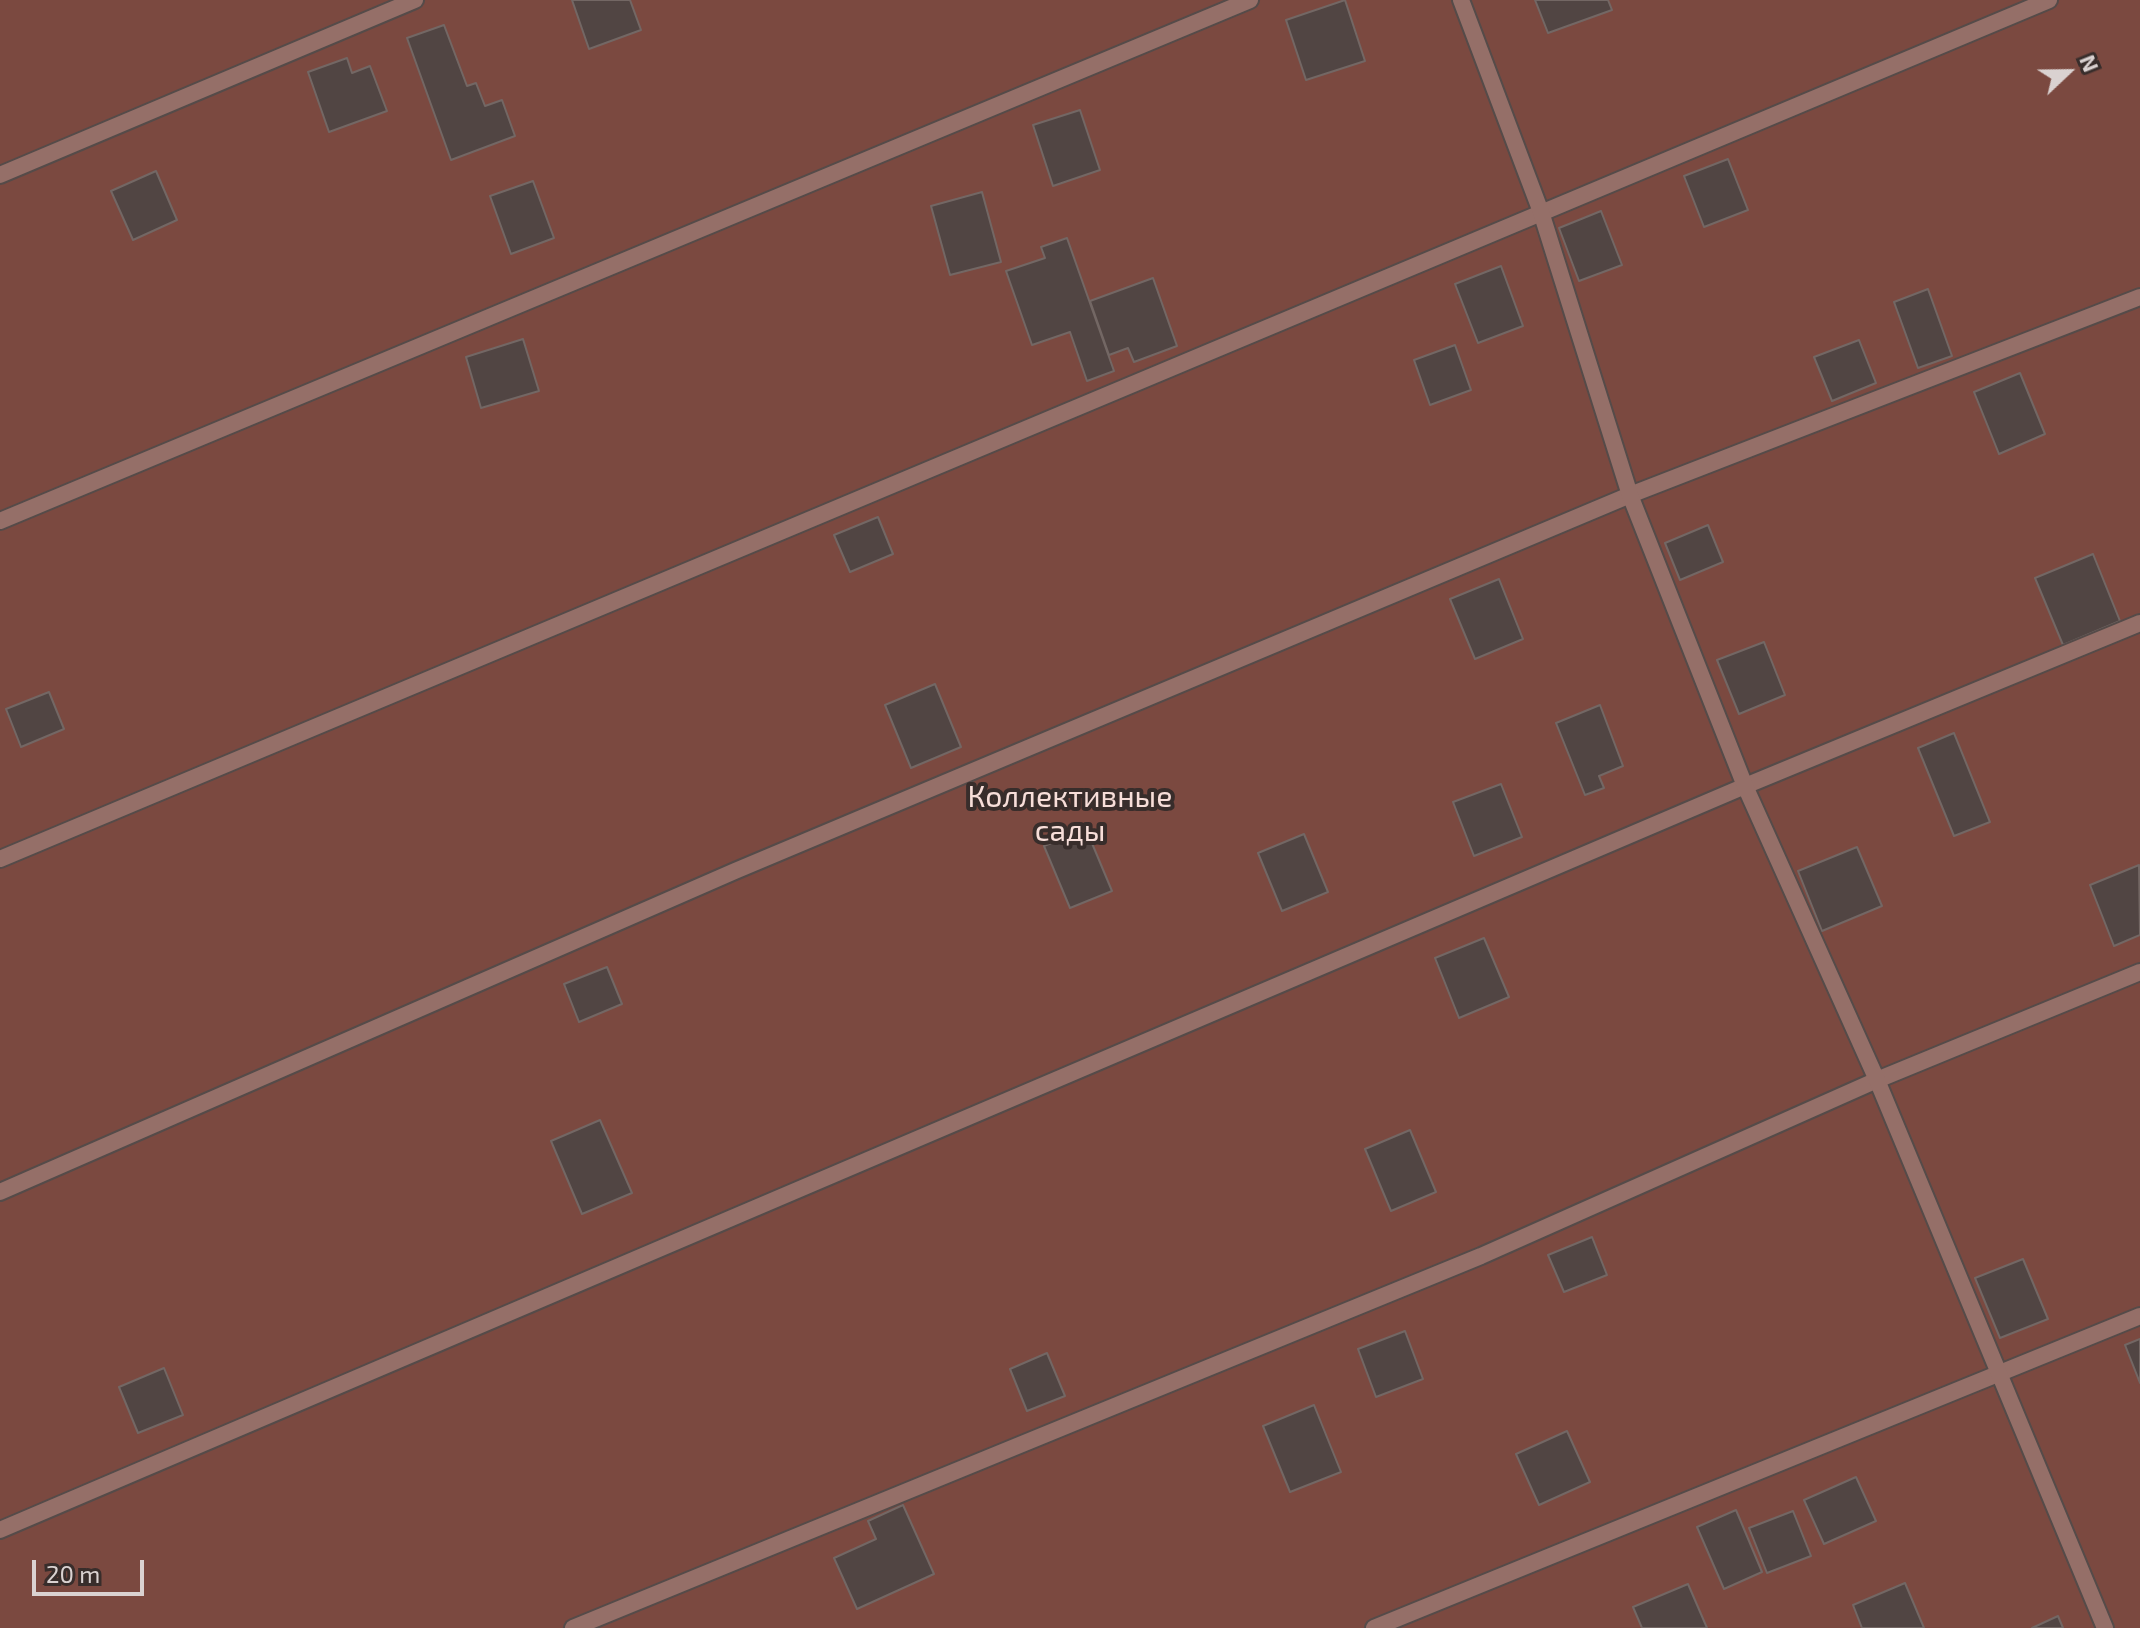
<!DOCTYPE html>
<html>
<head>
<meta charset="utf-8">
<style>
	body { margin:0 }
	#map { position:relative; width:2140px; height:1628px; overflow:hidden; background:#382d2b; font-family:"Exo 2",sans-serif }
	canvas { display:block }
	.north { position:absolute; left:2028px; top:32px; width:80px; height:80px; -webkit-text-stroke:6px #382d2b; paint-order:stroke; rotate:68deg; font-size:22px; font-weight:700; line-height:32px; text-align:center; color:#dad2d1 }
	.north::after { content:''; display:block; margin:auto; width:28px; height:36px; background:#dad2d1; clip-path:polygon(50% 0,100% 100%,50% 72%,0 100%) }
	.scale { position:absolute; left:32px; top:1560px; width:112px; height:36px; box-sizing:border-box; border:4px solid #dad2d1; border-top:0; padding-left:10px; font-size:24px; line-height:28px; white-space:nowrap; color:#dad2d1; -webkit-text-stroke:6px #382d2b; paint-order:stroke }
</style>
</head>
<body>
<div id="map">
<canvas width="2140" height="1628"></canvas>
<div class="north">N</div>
<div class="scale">20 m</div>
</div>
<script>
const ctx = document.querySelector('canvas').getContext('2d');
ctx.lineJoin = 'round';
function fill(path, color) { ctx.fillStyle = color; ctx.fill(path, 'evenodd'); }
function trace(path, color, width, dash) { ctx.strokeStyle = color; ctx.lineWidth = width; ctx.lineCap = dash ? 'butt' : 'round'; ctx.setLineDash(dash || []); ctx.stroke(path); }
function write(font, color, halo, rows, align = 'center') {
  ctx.font = font + ' "Exo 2",sans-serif'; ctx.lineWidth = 8; ctx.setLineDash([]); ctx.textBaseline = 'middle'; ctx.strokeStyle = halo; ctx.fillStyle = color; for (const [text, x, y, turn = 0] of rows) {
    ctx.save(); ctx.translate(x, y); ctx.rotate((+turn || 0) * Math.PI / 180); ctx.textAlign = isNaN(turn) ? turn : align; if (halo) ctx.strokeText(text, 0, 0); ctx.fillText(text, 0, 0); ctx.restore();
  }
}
fill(new Path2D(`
	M0 0H2140V1628H0Z`), '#7b4940');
const building = new Path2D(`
	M572 0H630L641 30 589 49Z
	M1345 0 1365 61 1306 80 1286 20Z
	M1535 0H1608L1612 10 1548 33Z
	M444 25 467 86 476 83 485 106 502 100 515 136 451 160 407 38Z
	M347 58 352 73 370 66 387 111 329 132 308 72Z
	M1080 110 1100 170 1053 186 1033 125Z
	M1728 159 1748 210 1704 227 1684 176Z
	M156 171 177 220 133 240 111 191Z
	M533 181 554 238 511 254 490 196Z
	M982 192 1001 262 950 275 931 206Z
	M1601 211 1622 265 1579 281 1559 228Z
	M1067 238 1114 371 1087 381 1070 332 1032 345 1006 271 1045 258 1041 247Z
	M1501 266 1523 326 1478 343 1455 284Z
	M1153 278 1177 346 1134 362 1128 348 1109 355 1090 301Z
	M1928 289 1952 356 1918 368 1894 302Z
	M523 339 539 391 481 408 466 357Z
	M1859 340 1876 383 1832 401 1814 357Z
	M1455 345 1471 390 1430 405 1414 360Z
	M2020 373 2045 434 1999 454 1974 392Z
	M878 517 893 554 850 572 834 535Z
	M1708 525 1723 562 1680 580 1665 543Z
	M2093 554 2120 621 2063 645 2035 578Z
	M1499 579 1523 639 1475 659 1450 599Z
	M1764 642 1785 695 1739 714 1717 660Z
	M935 684 961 747 911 768 885 705Z
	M49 692 64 729 21 747 6 709Z
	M1600 705 1623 766 1599 776 1604 788 1585 795 1556 723Z
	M1954 733 1990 822 1954 836 1918 748Z
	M1501 784 1522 837 1474 856 1453 802Z
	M1086 829 1112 891 1070 908 1044 846Z
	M1304 834 1328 892 1282 911 1258 853Z
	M1857 847 1882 906 1822 931 1798 871Z
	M2139 865 2140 935 2114 946 2090 885Z
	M1484 938 1509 997 1459 1018 1435 958Z
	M607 967 622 1004 579 1022 564 984Z
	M600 1120 632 1193 582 1214 551 1141Z
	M1410 1130 1436 1192 1391 1211 1365 1149Z
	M1592 1237 1607 1275 1564 1292 1548 1255Z
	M2023 1259 2048 1319 2000 1338 1975 1278Z
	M1405 1331 1423 1379 1376 1397 1358 1349Z
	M2140 1339V1383L2125 1345Z
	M1047 1353 1065 1396 1027 1411 1010 1369Z
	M164 1368 183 1415 138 1433 119 1387Z
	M1314 1405 1341 1472 1290 1492 1263 1426Z
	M1567 1431 1590 1482 1539 1505 1516 1454Z
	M1856 1477 1876 1521 1824 1544 1804 1500Z
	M903 1505 934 1574 857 1609 834 1558 876 1539 868 1521Z
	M1736 1510 1762 1572 1724 1589 1697 1527Z
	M1793 1511 1811 1556 1767 1573 1749 1528Z
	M1905 1583 1924 1628H1862L1853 1605Z
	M1688 1584 1707 1628H1642L1633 1607Z
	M2058 1616 2063 1628H2032Z`);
fill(building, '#514543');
trace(building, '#736764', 2);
const service = new Path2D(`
	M0 175 415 0
	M0 521 1250 0
	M0 859 2049 0
	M0 1192 735 871 1630 495 2140 297
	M0 1530 1745 786 2140 623
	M573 1628 1481 1256 1877 1080 2140 972
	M1374 1628 2140 1316`);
const minor = new Path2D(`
	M1461 0 1541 212 1630 495 1745 786 1877 1080 2105 1628`);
trace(service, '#554b49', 20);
trace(minor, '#554b49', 20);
trace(service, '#956f68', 16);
trace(minor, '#956f68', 16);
write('30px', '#f7ded9', '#382d2b', [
	["Коллективные",1070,797],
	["сады",1070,831]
]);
</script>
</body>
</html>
